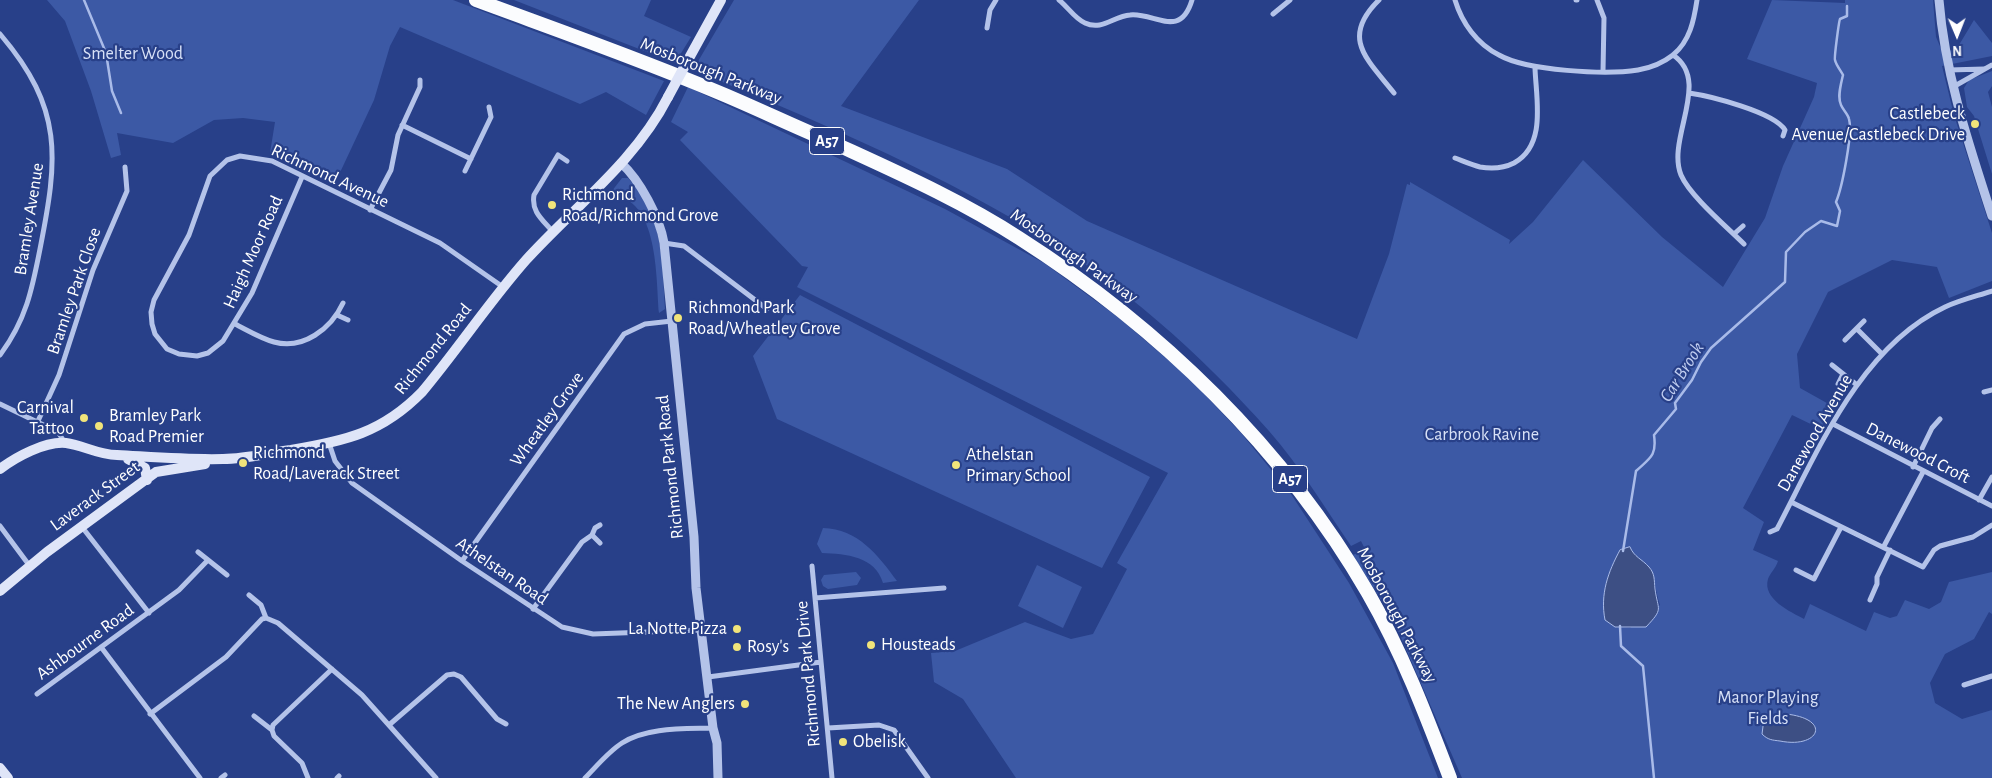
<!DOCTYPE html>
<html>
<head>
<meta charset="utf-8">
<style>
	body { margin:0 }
	#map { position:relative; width:1992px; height:778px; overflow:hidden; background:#284089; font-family:"Alegreya Sans",sans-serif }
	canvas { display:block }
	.north { position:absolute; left:1932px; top:10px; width:50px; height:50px; -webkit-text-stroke:4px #284089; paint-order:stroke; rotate:179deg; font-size:14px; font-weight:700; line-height:20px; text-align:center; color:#fff }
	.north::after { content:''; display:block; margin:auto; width:18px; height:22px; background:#fff; clip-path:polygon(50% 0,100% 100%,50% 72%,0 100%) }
</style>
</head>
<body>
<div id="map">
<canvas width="1992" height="778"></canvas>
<div class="north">N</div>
</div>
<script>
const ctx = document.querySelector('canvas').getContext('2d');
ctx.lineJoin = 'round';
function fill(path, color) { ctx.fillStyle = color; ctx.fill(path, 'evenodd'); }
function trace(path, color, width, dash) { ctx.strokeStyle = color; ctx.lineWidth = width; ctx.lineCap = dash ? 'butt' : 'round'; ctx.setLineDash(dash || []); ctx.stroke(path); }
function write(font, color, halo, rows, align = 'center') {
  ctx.font = font + ' "Alegreya Sans",sans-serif'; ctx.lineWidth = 4.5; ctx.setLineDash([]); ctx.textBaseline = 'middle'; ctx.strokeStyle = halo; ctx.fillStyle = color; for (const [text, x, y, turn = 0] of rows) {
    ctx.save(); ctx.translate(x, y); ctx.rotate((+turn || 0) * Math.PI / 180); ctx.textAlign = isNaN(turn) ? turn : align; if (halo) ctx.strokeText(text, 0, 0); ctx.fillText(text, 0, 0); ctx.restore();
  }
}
fill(new Path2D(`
	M47 0H453L664 81 646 115 606 92 580 104 400 27 390 46 374 100 336 181 270 153 275 122 243 118 214 120 173 143 117 133 121 155 111 158 91 91 65 21Z
	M514 0H651L644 16 691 37 675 63Z
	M734 0H919L841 106 1007 169 1087 221 1357 339 1389 254 1407 184 1410 185V182L1510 240 1509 244 1533 222 1583 160 1662 237 1723 287 1765 218 1783 166 1814 97 1817 83 1747 59 1772 0 1845 3V0H1933L1936 37 1942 51 1956 50 1974 20 1992 43V56L1942 66 1954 115 1992 233V281L1949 298 1937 267 1892 260 1828 292 1797 354 1800 388 1834 407 1821 429 1792 415 1743 508 1764 522 1753 550 1778 561C1776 568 1770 573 1768 579 1762 599 1791 612 1804 619L1810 604 1866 631 1874 612 1890 618 1897 616 1905 600 1929 609 1941 602 1949 582 1992 572V614L1989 612 1974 639 1945 654 1930 683 1935 703 1962 719 1992 710V778H1462L1393 619 1353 555 1365 549 1361 541 1351 546C1325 508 1300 466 1269 431 1201 354 1120 282 1032 230 925 166 808 117 693 70ZM1633 555C1660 575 1651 576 1660 605L1630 628 1615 627Z
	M1992 71V86L1988 92 1992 107V174L1974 116 1967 107 1964 88 1969 80Z
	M688 87 945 209 1044 263 1119 318 1189 378 1241 433 1291 494 1349 583 1393 663 1438 778H1016L963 699 934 682 931 653 955 651 1025 622 1071 639 1093 634 1127 569 1117 563 1168 473 797 287 808 267 802 266 680 140 688 132 671 122Z
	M622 178H628C664 217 662 260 665 309L659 313C656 278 659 193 608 196Z
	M800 295 1150 477 1102 568 777 419 753 356Z
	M823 528C858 529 878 555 897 581L883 583C875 556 846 554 822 553L817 544Z
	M1037 565 1082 587 1063 628 1018 606Z
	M856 572 861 578 857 585 828 589 823 586 821 580 824 575Z`), '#3c59a5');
const water = new Path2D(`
	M1630 547C1634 557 1642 559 1649 567 1655 574 1654 579 1655 589 1658 611 1664 608 1646 627H1615L1605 620C1600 594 1608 572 1620 550Z
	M1786 714C1833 719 1819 749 1780 741 1772 740 1768 740 1762 734L1764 719 1770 716Z`);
fill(water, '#3d4f84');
trace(water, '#a9bbe9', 1);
trace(new Path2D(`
	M84 0 106 53 112 91 121 113
	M1623 551 1636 471C1650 458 1657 456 1654 435L1676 409 1675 403 1692 380 1701 362 1711 348 1785 282 1786 252 1805 232 1821 221 1837 226 1840 211 1836 202C1842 188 1853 133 1849 119 1848 114 1843 110 1841 105 1837 97 1841 84 1843 75 1841 71 1836 65 1835 60 1834 58 1839 21 1840 19L1847 16V6
	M1620 626 1621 646 1643 666 1654 778`), '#a9bbe9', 2.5);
trace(new Path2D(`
	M1059 0C1068 7 1075 19 1085 23 1102 31 1114 16 1130 15 1154 12 1180 40 1192 0
	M1379 0C1340 38 1367 59 1394 93
	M1455 0C1462 23 1477 44 1499 55 1527 71 1606 75 1638 70 1650 68 1664 62 1673 55 1690 41 1694 20 1697 0
	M1576 0H1577
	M1597 0 1604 18 1603 71
	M1273 14 1290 0
	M987 28 990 10 996 0
	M0 34C64 109 58 158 40 249 32 290 26 320 0 355
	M1673 55C1712 81 1666 139 1681 175 1690 196 1727 227 1744 244
	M1949 70 1984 69
	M1953 87 1992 65
	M1689 93C1710 96 1774 112 1785 130L1783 136
	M402 125 471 159
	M1455 158C1463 161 1472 165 1480 167 1491 169 1504 168 1514 163 1547 145 1536 99 1535 68
	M465 171 491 117 489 107
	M302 177 252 293 223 341 208 353 197 356 179 354 167 349 155 334 152 324 151 312 154 300 189 235 210 176 227 160 240 156 272 161 440 243 503 287
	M370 210 391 170 398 135 420 87V80
	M553 232C543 220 531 212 534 195L558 155 567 161
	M1734 234 1743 226
	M664 243 684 246 767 309
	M337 315 348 320
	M235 324C247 330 260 338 274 342 303 350 331 329 343 303
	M1857 329 1882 354
	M1845 340 1864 321
	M1832 365 1857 385
	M1843 374 1838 384 1844 389
	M1984 392 1992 390
	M0 404 58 432 65 443
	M38 421 59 375 93 270 127 191 125 167
	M1833 424 1992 506
	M329 443 335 461 352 483 462 561 562 627 593 634 701 630
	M1913 467 1932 428 1940 419
	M1979 500 1992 477
	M1791 502 1923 567 1934 550 1940 546 1973 537 1992 525
	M600 525 595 528 592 535 600 543
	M0 526 29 565
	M82 527 149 613
	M1770 532 1777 529C1818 451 1860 347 1945 307 1960 300 1977 296 1992 291
	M1884 546 1923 472
	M198 552 227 575
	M462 561 624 334 645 324 672 321
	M812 566 832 778
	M1796 570 1814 579 1841 527
	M249 595 261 605 266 618
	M815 598 944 588
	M1870 600 1877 584V577L1890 550
	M533 609 582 542 592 535
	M101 647 200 778
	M708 677 821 662
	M1964 685 1992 676
	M37 694 179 590 208 560
	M150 714 226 657 262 619 266 618 278 623 362 695 436 778
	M254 716 272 730 274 736 302 763 308 778
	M389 725 447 675 454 674 461 677 497 719 506 724
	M828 728 879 725 894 730 928 778
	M272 730 273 725 332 669
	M221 778 225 775
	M337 778 339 776
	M585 778C596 767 608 752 622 743 647 727 684 729 713 728`), '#b4c3e9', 5);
trace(new Path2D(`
	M1939 0C1945 75 1969 145 1992 216
	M621 163C640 180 660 218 664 243L694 537 696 588 713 728 717 743 718 778`), '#b4c3e9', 9);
trace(new Path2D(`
	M688 60 721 0
	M128 459 145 468 147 480
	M0 469C16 457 45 441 66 443 83 445 98 455 117 455 153 457 188 460 223 459 245 459 269 453 291 450 345 441 382 433 422 392 458 349 489 302 526 260 574 207 635 162 668 97
	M0 591 47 552 156 472 205 464
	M0 768 8 778`), '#dfe5f8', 10);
trace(new Path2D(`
	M476 0C557 30 640 59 720 93 756 108 791 125 827 140 892 170 959 199 1019 238 1160 328 1284 448 1368 593 1402 652 1426 715 1450 778`), '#fbfcfe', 14);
trace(new Path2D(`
	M668 97 688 60`), '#dfe5f8', 10);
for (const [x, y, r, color] of [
	[1975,124,5,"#f1e47a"],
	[552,205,5,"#f1e47a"],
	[678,318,5,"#f1e47a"],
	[84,418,5,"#f1e47a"],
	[99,426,5,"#f1e47a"],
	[243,463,5,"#f1e47a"],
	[956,465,5,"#f1e47a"],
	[737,629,5,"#f1e47a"],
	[871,645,5,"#f1e47a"],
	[737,647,5,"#f1e47a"],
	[745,704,5,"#f1e47a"],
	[843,742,5,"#f1e47a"]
]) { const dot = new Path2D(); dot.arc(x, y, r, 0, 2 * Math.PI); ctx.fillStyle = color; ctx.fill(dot); trace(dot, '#284089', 2); }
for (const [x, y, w] of [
	[827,141,35],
	[1290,479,35]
]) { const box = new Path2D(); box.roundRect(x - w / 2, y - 13.5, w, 27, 4); ctx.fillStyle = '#284089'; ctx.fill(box); trace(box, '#fff', 1); }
write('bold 16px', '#fff', null, [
	["A57",827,141],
	["A57",1290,479]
]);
write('18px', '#d8e1f7', '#284089', [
	["Smelter Wood",133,54],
	["Carbrook Ravine",1482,435],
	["Manor Playing",1768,698],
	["Fields",1768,719]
]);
write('18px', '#fff', '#284089', [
	["Mosborough Parkway",711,71,22],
	["Richmond Avenue",330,176,25],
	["Bramley Avenue",29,219,-81],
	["Haigh Moor Road",253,252,-66],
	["Mosborough Parkway",1074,256,35],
	["Bramley Park Close",74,291,-71],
	["Richmond Road",433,349,-51],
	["Wheatley Grove",547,419,-54],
	["Danewood Avenue",1815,433,-60],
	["Danewood Croft",1918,453,27],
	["Richmond Park Road",670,467,-96],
	["Laverack Street",95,496,-36],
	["Athelstan Road",502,571,34],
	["Mosborough Parkway",1397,615,62],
	["Ashbourne Road",85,642,-36],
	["Richmond Park Drive",808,674,-95]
]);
write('18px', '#fff', '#284089', [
	["Castlebeck",1965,114,"right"],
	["Avenue/Castlebeck Drive",1965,135,"right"],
	["Richmond",562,195],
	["Road/Richmond Grove",562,216],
	["Richmond Park",688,308],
	["Road/Wheatley Grove",688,329],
	["Carnival",74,408,"right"],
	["Tattoo",74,429,"right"],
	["Bramley Park",109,416],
	["Road Premier",109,437],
	["Richmond",253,453],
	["Road/Laverack Street",253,474],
	["Athelstan",966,455],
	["Primary School",966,476],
	["La Notte Pizza",727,629,"right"],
	["Housteads",881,645],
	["Rosy's",747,647],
	["The New Anglers",735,704,"right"],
	["Obelisk",853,742]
], 'left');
write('italic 19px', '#c0cdf0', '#284089', [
	["Car Brook",1682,372,-58]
]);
</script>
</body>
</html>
